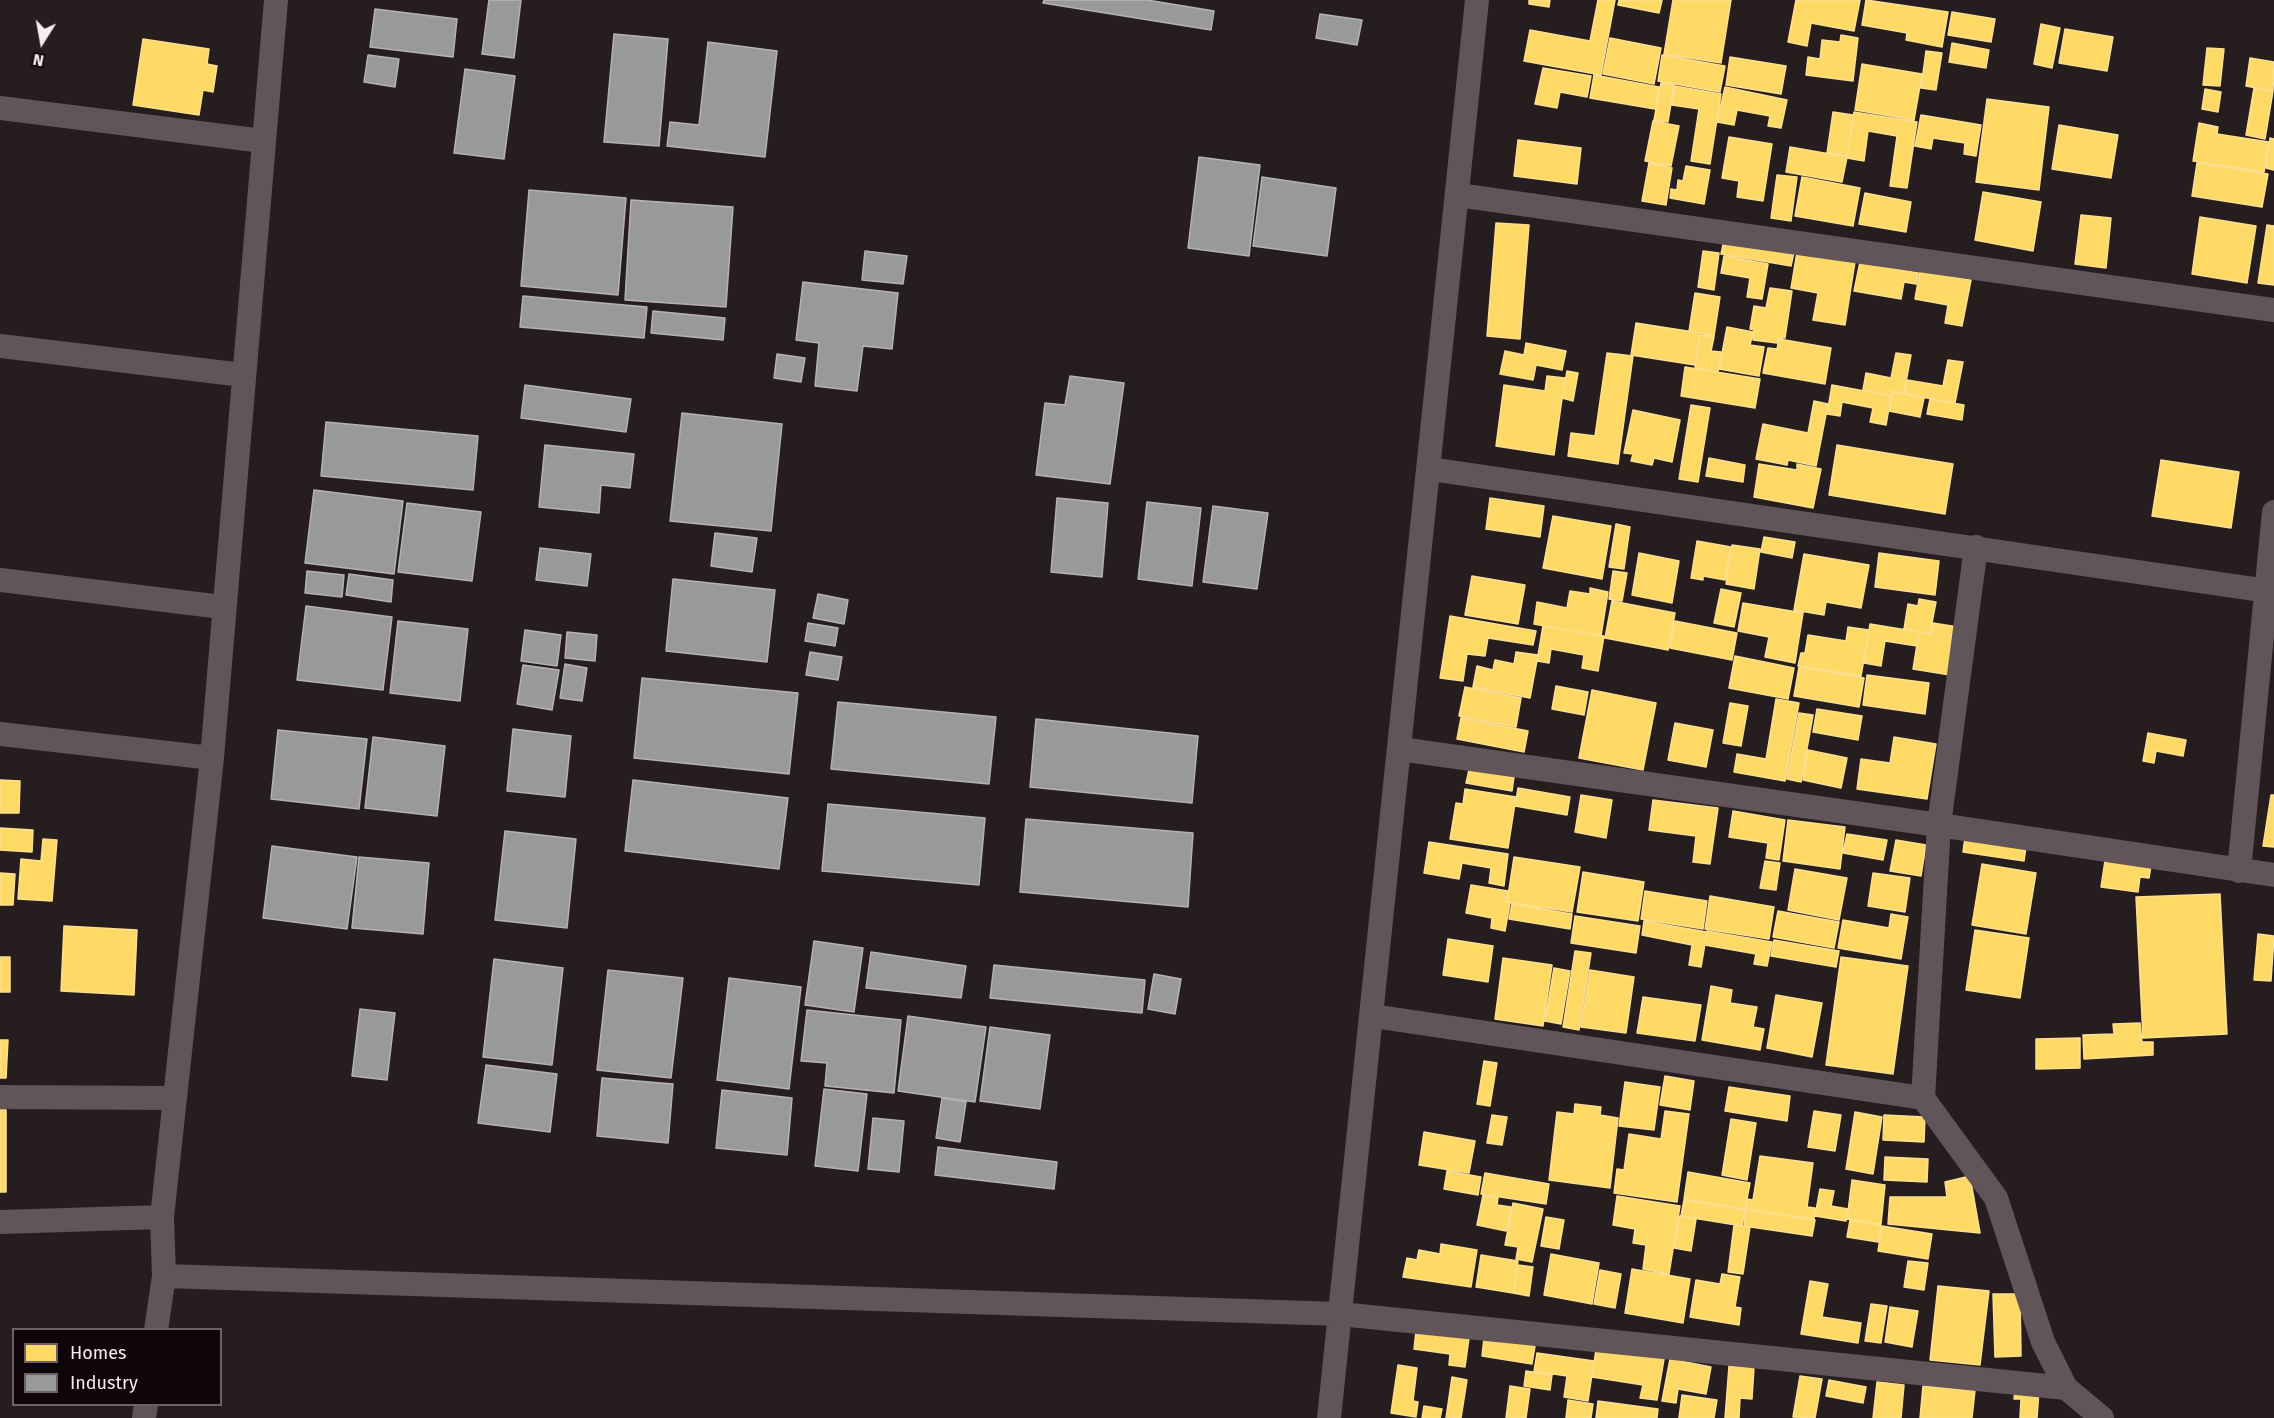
<!DOCTYPE html>
<html>
<head>
<meta charset="utf-8">
<style>
	body { margin:0 }
	#map { position:relative; width:2274px; height:1418px; overflow:hidden; background:#261d1f; font-family:"Fira Sans",sans-serif }
	canvas { display:block }
	.legend { position:absolute; left:12px; top:1328px; width:210px; height:78px; box-sizing:border-box; background:#0e0608; border:2px solid #6c6265; margin:0; padding:8px 10px; list-style:none; font-size:18px; color:#faedf1 }
	.legend li { display:flex; align-items:center; gap:12px; height:30px }
	.legend b { width:30px; border:2px solid #6c6265 }
	.north { position:absolute; left:12px; top:12px; width:60px; height:60px; -webkit-text-stroke:4px #0e0608; paint-order:stroke; rotate:191deg; font-size:16px; font-weight:700; line-height:24px; text-align:center; color:#faedf1 }
	.north::after { content:''; display:block; margin:auto; width:21px; height:27px; background:#faedf1; clip-path:polygon(50% 0,100% 100%,50% 72%,0 100%) }
</style>
</head>
<body>
<div id="map">
<canvas width="2274" height="1418"></canvas>
<ul class="legend">
<li><b style="height:16px;background:#ffd966"></b>Homes</li>
<li><b style="height:16px;background:#999"></b>Industry</li>
</ul>
<div class="north">N</div>
</div>
<script>
const ctx = document.querySelector('canvas').getContext('2d');
ctx.lineJoin = 'round';
function fill(path, color) { ctx.fillStyle = color; ctx.fill(path, 'evenodd'); }
function trace(path, color, width, dash) { ctx.strokeStyle = color; ctx.lineWidth = width; ctx.lineCap = dash ? 'butt' : 'round'; ctx.setLineDash(dash || []); ctx.stroke(path); }
const homes = new Path2D(`
	M1529 0H1550L1549 7 1529 4Z
	M1598 0H1615L1601 75 1524 61 1530 30 1590 41Z
	M1619 0H1662L1659 13 1618 5Z
	M1673 0H1731L1721 63 1664 54Z
	M1796 0H1860L1854 31 1811 23 1807 46 1788 42Z
	M1866 0 1948 12 1942 47 1906 40 1907 33 1862 25Z
	M1952 12 1995 19 1991 42 1948 35Z
	M2041 24 2060 28 2052 68 2034 64Z
	M2065 29 2113 37 2107 71 2059 63Z
	M1841 35 1858 38 1853 81 1806 75 1808 57 1820 59 1822 40 1840 42Z
	M1610 38 1661 48 1654 84 1603 74Z
	M143 39 209 49 207 64 217 66 213 92 203 90 199 115 133 105Z
	M1952 43 1989 50 1986 68 1949 62Z
	M2207 48 2224 49 2220 86 2203 85Z
	M1926 51 1942 53 1936 90 1921 88Z
	M1662 55 1725 66 1720 92 1658 81Z
	M1730 57 1786 66 1781 94 1726 85Z
	M2250 58 2274 62 2273 91 2246 86Z
	M1862 64 1922 74 1914 120 1855 110Z
	M1543 68 1591 76 1587 97 1560 92 1557 108 1535 104Z
	M1594 75 1659 87 1655 109 1590 98Z
	M1661 83 1674 85 1668 122 1654 120Z
	M1675 86 1721 94 1710 164 1691 161 1699 109 1672 105Z
	M1725 87 1787 100 1781 128 1768 126 1770 116 1737 110 1734 125 1717 122Z
	M2254 88 2273 91 2265 139 2246 135Z
	M2205 89 2221 92 2218 112 2202 109Z
	M1987 99 2049 107 2039 190 1976 182Z
	M1833 112 1853 115 1847 156 1827 153Z
	M1854 112 1917 122 1907 188 1890 186 1897 136 1868 131 1864 161 1847 158Z
	M1921 115 1981 125 1976 156 1964 154 1965 143 1933 138 1931 149 1915 146Z
	M1653 121 1679 126 1671 166 1645 161Z
	M2199 123 2218 127 2217 134 2269 142 2264 172 2193 161Z
	M2059 125 2118 135 2111 178 2052 169Z
	M1729 137 1772 144 1763 201 1737 197 1739 181 1722 178Z
	M2270 138 2274 139V170L2266 168Z
	M1518 140 1581 148 1577 184 1514 176Z
	M1790 147 1847 157 1842 182 1786 172Z
	M1649 163 1672 168 1666 205 1642 201Z
	M2197 163 2268 174 2262 207 2192 196Z
	M1686 166 1710 170 1704 204 1670 198 1671 189 1677 190 1678 180 1683 181Z
	M1777 175 1797 177 1791 221 1771 218Z
	M1802 177 1860 188 1853 226 1795 216Z
	M1983 192 2041 202 2033 251 1975 240Z
	M1865 193 1911 202 1906 232 1859 224Z
	M2081 215 2111 218 2106 268 2075 264Z
	M2200 217 2256 226 2247 283 2192 274Z
	M1496 223 1529 225 1520 339 1487 336Z
	M2267 225 2274 226V285L2258 283Z
	M1724 240 1794 252 1791 266 1721 254Z
	M1703 251 1719 253 1714 290 1698 287Z
	M1797 252 1855 262 1845 325 1813 320 1818 293 1791 288Z
	M1724 256 1768 264 1762 299 1747 297 1750 278 1721 273Z
	M1860 262 1918 273 1916 284 1904 282 1901 299 1854 291Z
	M1920 271 1971 280 1962 326 1945 323 1948 305 1915 299Z
	M1770 288 1792 291 1785 338H1778L1777 343 1753 340 1754 330 1750 329 1754 306 1766 308Z
	M1695 293 1720 297 1714 336 1689 331Z
	M1636 323 1700 333 1695 365 1631 355Z
	M1727 327 1753 332 1750 345 1764 347 1759 376 1719 369Z
	M1700 335 1714 337 1711 351 1721 352 1718 372 1695 368Z
	M1779 339 1831 348 1825 384 1763 373 1768 348 1777 349Z
	M1526 343 1566 351 1562 370 1536 365 1533 380 1500 374 1505 351 1524 355Z
	M1607 353 1633 356 1618 464 1568 456 1571 433 1595 436Z
	M1896 353 1911 355 1904 393 1892 391 1891 396 1863 390 1866 373 1891 378Z
	M1948 360 1963 362 1955 403 1905 394 1907 380 1943 386Z
	M1685 367 1760 379 1755 408 1681 396Z
	M1567 371 1578 373 1573 401 1562 398Z
	M1547 376 1565 378 1554 455 1496 446 1504 385 1545 391Z
	M1832 385 1891 396 1886 425 1870 422 1873 408 1842 402 1840 416 1827 414Z
	M1893 392 1924 398 1920 417 1889 411Z
	M1930 399 1964 405 1962 420 1927 414Z
	M1814 401 1828 404 1816 466 1788 460 1787 465 1756 459 1763 424 1808 433Z
	M1691 405 1710 408 1698 482 1679 479Z
	M1633 410 1680 420 1672 462 1654 458 1652 465 1631 461 1633 454 1624 453Z
	M1837 445 1953 464 1945 514 1829 495Z
	M1709 458 1745 465 1743 482 1706 476Z
	M2161 460 2239 472 2231 528 2152 516Z
	M1759 464 1797 470V464L1821 469 1813 508 1754 497Z
	M1490 498 1544 506 1540 537 1486 529Z
	M1553 516 1611 526 1602 579 1543 568Z
	M1616 524 1630 527 1624 569 1609 567Z
	M1764 537 1795 542 1792 558 1761 552Z
	M1697 541 1731 547 1725 580 1703 576V580L1691 578Z
	M1732 545 1760 549 1754 589 1726 584Z
	M1639 553 1679 561 1672 603 1632 595Z
	M1879 553 1939 561 1935 595 1875 587Z
	M1804 554 1869 565 1861 608 1826 602 1824 615 1794 610Z
	M1613 571 1627 573 1622 601 1609 599Z
	M1472 576 1525 585 1518 624 1465 615Z
	M1590 588 1608 592 1601 636 1534 624 1537 602 1567 608 1570 591 1590 594Z
	M1721 589 1741 593 1734 627 1714 623Z
	M1919 599 1936 602 1930 633 1904 629 1908 604 1918 606Z
	M1612 601 1675 613 1668 650 1605 638Z
	M1743 603 1803 613 1795 663 1765 657 1769 637 1738 631Z
	M1450 616 1536 631 1533 645 1488 638 1485 656 1467 654 1463 681 1440 678Z
	M1675 621 1737 633 1732 660 1670 648Z
	M1933 623 1958 627 1950 675 1913 669 1919 632 1931 634Z
	M1870 624 1919 632 1917 646 1885 641 1881 666 1864 663Z
	M1543 626 1604 636 1598 671 1582 668 1584 655 1551 649 1549 663 1537 661Z
	M1848 627 1869 630 1861 676 1798 666 1801 653H1805L1808 635 1846 641Z
	M1516 652 1538 655 1530 698 1473 687 1477 666 1493 670 1495 660 1514 664Z
	M1735 656 1794 668 1788 699 1729 688Z
	M1799 667 1864 678 1859 707 1794 696Z
	M1867 675 1929 683 1925 714 1863 705Z
	M1556 686 1588 692 1584 715 1552 709Z
	M1465 687 1521 698 1516 727 1459 716Z
	M1592 690 1656 703 1643 770 1579 758Z
	M1776 699 1799 703 1785 781 1734 772 1737 754 1766 759Z
	M1730 703 1748 706 1741 746 1723 743Z
	M1817 709 1862 716 1858 740 1813 732Z
	M1799 713 1813 715 1801 782 1787 779Z
	M1461 718 1528 731 1524 752 1457 739Z
	M1675 723 1713 730 1706 767 1668 760Z
	M2148 733 2186 740 2183 756 2156 751 2154 763 2143 761Z
	M1894 737 1936 744 1927 799 1857 789 1861 759 1890 763Z
	M1808 750 1847 758 1841 788 1803 780Z
	M1469 770 1514 777 1512 791 1466 783Z
	M0 780 20 781 19 813H0Z
	M1518 788 1570 797 1567 815 1515 806Z
	M1465 789 1516 797 1508 848 1450 839 1456 803 1463 804Z
	M1581 795 1612 800 1606 838 1575 832Z
	M2271 795H2274V847L2263 846Z
	M1653 800 1718 808 1710 864 1693 862 1696 836 1649 830Z
	M1733 811 1785 820 1779 860 1766 858 1768 843 1729 837Z
	M1788 820 1845 827 1840 869 1783 861Z
	M0 828 33 830 32 852 0 850Z
	M1966 830 2027 840 2024 861 1963 852Z
	M1847 834 1887 840 1883 860 1843 853Z
	M43 839 57 840 52 901 18 899 21 859 41 861Z
	M1896 840 1926 845 1921 876 1890 871Z
	M1429 842 1508 854 1504 886 1489 883 1491 868 1462 863 1459 879 1424 873Z
	M2106 854 2152 860 2149 878 2140 877 2138 892 2101 887Z
	M1514 857 1580 867 1572 912 1507 902Z
	M1765 861 1780 863 1776 890 1760 888Z
	M1982 864 2036 873 2026 934 1972 925Z
	M1795 869 1847 878 1839 920 1788 910Z
	M1583 872 1644 882 1638 921 1577 912Z
	M0 873 15 874 13 905H0Z
	M1873 873 1910 878 1905 912 1868 906Z
	M1471 885 1508 891 1506 902 1510 903 1505 931 1491 928 1492 918 1466 913Z
	M1645 891 1707 901 1703 929 1641 919Z
	M2220 894 2227 1034 2143 1038 2136 897Z
	M1710 896 1774 907 1769 939 1705 929Z
	M1512 904 1572 914 1570 929 1509 919Z
	M1778 911 1839 922 1834 948 1773 937Z
	M1891 914 1908 917 1901 959 1838 948 1843 920 1889 928Z
	M1575 916 1640 926 1636 953 1571 943Z
	M1644 921 1707 932 1701 967 1689 965 1692 945 1642 935Z
	M64 926 137 930 134 995 61 991Z
	M1975 930 2029 938 2020 998 1966 990Z
	M1707 931 1772 942 1767 966 1754 964 1756 954 1705 945Z
	M2258 934 2274 936 2271 981 2254 980Z
	M1448 939 1493 946 1488 982 1443 975Z
	M1774 940 1839 951 1836 967 1771 956Z
	M1575 951 1591 953 1579 1030 1563 1027Z
	M0 957H10V992H0Z
	M1841 957 1908 966 1893 1074 1826 1065Z
	M1503 958 1552 965 1543 1026 1495 1019Z
	M1554 968 1570 971 1561 1024 1545 1021Z
	M1590 970 1634 977 1626 1033 1581 1027Z
	M1711 986 1732 990 1730 1003 1757 1007 1753 1027 1764 1029 1760 1050 1702 1040Z
	M1776 995 1822 1003 1812 1057 1767 1048Z
	M1643 997 1701 1005 1695 1041 1637 1033Z
	M2140 1023 2142 1042H2153V1055L2084 1059 2083 1035 2114 1034 2113 1024Z
	M2080 1038V1068L2036 1069V1039Z
	M0 1040H8L6 1078H0Z
	M1484 1061 1497 1063 1490 1106 1477 1104Z
	M1665 1076 1694 1081 1690 1110 1660 1105Z
	M1625 1082 1660 1087 1654 1130 1619 1126Z
	M1729 1087 1790 1096 1787 1121 1725 1111Z
	M1575 1104 1601 1107 1600 1115 1618 1118 1610 1188 1549 1180 1557 1112 1574 1114Z
	M0 1110H6V1192H0Z
	M1665 1111 1689 1114 1677 1202 1614 1193 1617 1169 1624 1170 1629 1134 1661 1139Z
	M1814 1111 1841 1115 1835 1151 1808 1147Z
	M1855 1112 1882 1117 1873 1174 1846 1169Z
	M1492 1115 1507 1117 1502 1145 1487 1143Z
	M1884 1115 1925 1117 1924 1142 1883 1140Z
	M1731 1119 1756 1123 1747 1180 1722 1175Z
	M1424 1132 1475 1141 1469 1173 1419 1165Z
	M1760 1156 1813 1163 1807 1207 1815 1208 1814 1219 1746 1209 1747 1199 1753 1200Z
	M1885 1157 1928 1159 1927 1182 1884 1180Z
	M1447 1171 1481 1177 1478 1195 1444 1189Z
	M1688 1172 1750 1183 1745 1209 1684 1199Z
	M1485 1173 1549 1184 1546 1204 1481 1194Z
	M1970 1176 1980 1233 1888 1224 1890 1197H1947L1945 1182Z
	M1852 1180 1885 1185 1881 1224 1847 1219Z
	M1820 1189 1834 1191 1831 1206 1848 1209 1846 1221 1815 1216Z
	M1483 1195 1498 1198 1497 1205 1511 1207 1506 1231 1477 1225Z
	M1617 1196 1680 1206 1669 1274 1643 1269 1646 1245 1633 1243 1635 1229 1613 1225Z
	M1684 1200 1745 1210 1742 1226 1681 1216Z
	M1513 1203 1543 1209 1532 1262 1516 1259 1518 1247 1505 1245Z
	M1746 1210 1815 1220 1812 1236 1744 1226Z
	M1680 1216 1696 1219 1691 1251 1674 1248Z
	M1546 1217 1564 1220 1559 1249 1541 1246Z
	M1850 1220 1881 1225 1878 1242 1847 1237Z
	M1734 1225 1750 1227 1743 1274 1728 1272Z
	M1882 1226 1932 1234 1928 1259 1878 1251Z
	M1441 1244 1477 1250 1471 1287 1403 1277 1407 1258 1417 1260 1419 1250 1440 1254Z
	M1551 1254 1599 1263 1592 1304 1544 1295Z
	M1481 1255 1518 1261 1513 1293 1476 1287Z
	M1908 1261 1928 1263 1924 1290 1904 1287Z
	M1518 1265 1533 1267 1529 1296 1513 1293Z
	M1632 1269 1690 1279 1683 1323 1625 1313Z
	M1600 1270 1621 1274 1615 1308 1594 1304Z
	M1722 1274 1740 1277 1735 1307 1741 1308 1739 1325 1690 1317 1696 1280 1720 1284Z
	M1810 1281 1828 1284 1822 1317 1861 1323 1858 1343 1801 1334Z
	M1938 1286 1989 1291 1980 1365 1930 1360Z
	M1993 1294H2020L2021 1356 1995 1357Z
	M1871 1304 1887 1306 1881 1343 1865 1341Z
	M1890 1307 1918 1311 1912 1347 1885 1342Z
	M1416 1331 1469 1338 1465 1367 1449 1365 1450 1354 1414 1349Z
	M1484 1338 1535 1346 1532 1364 1482 1356Z
	M1596 1349 1664 1359 1657 1400 1640 1398 1643 1385 1592 1377Z
	M1537 1353 1594 1361 1588 1401 1564 1397 1567 1376 1534 1371Z
	M1670 1359 1711 1367 1706 1394 1678 1389 1676 1403 1662 1401Z
	M1398 1365 1417 1368 1413 1401 1418 1402 1416 1417 1391 1413Z
	M1729 1366 1754 1367 1752 1399 1740 1398 1739 1418H1725Z
	M1526 1371 1552 1375 1550 1390 1524 1386Z
	M1800 1376 1822 1379 1815 1418 1793 1417Z
	M1452 1377 1467 1380 1461 1418H1446Z
	M1829 1380 1866 1387 1863 1403 1826 1396Z
	M1877 1382 1904 1385 1901 1418H1873Z
	M1510 1386 1530 1389 1526 1418H1506Z
	M1923 1386 1975 1390 1972 1418H1920Z
	M2015 1388 2039 1390 2037 1418H2020L2021 1399H2014Z
	M1682 1395 1717 1400 1714 1418H1679Z
	M1568 1400 1593 1404 1591 1418H1566Z
	M1598 1401 1658 1409 1657 1418H1596Z
	M1424 1406 1442 1409 1440 1418H1422Z`);
fill(homes, '#ffd966');
trace(homes, '#fedf90', 1.5);
const industry = new Path2D(`
	M489 0H521L514 58 482 54Z
	M1044 0H1147L1214 11 1211 30 1043 3Z
	M375 9 457 19 453 57 370 47Z
	M1320 14 1362 20 1357 45 1316 38Z
	M614 34 668 39 659 146 604 142Z
	M708 42 777 51 765 157 667 146 670 122 699 125Z
	M368 55 399 59 395 87 364 82Z
	M465 69 515 76 504 159 454 153Z
	M1199 157 1260 165 1249 256 1188 248Z
	M1262 177 1336 188 1327 256 1253 246Z
	M529 190 626 198 618 295 521 286Z
	M631 200 733 207 726 307 625 300Z
	M865 251 907 256 903 284 862 280Z
	M803 282 898 293 892 349 863 346 857 391 815 386 819 343 796 340Z
	M523 296 647 307 644 338 520 327Z
	M653 311 725 318 723 340 651 333Z
	M777 354 805 358 801 382 774 378Z
	M1070 376 1124 383 1110 484 1036 475 1045 403 1065 405Z
	M525 385 631 399 626 432 521 418Z
	M682 413 782 424 771 531 670 521Z
	M326 422 478 436 473 490 321 476Z
	M545 445 634 454 630 488 601 485 599 513 539 507Z
	M314 490 403 501 394 574 305 563Z
	M1057 498 1108 503 1102 577 1051 572Z
	M1147 502 1201 508 1192 586 1138 579Z
	M407 503 481 512 472 581 398 572Z
	M1213 506 1268 513 1257 589 1203 582Z
	M715 533 757 538 752 572 711 566Z
	M540 548 591 554 587 586 536 580Z
	M307 571 344 575 342 597 305 593Z
	M349 574 393 580 391 602 346 595Z
	M673 579 775 590 767 662 666 651Z
	M818 594 848 600 844 624 813 618Z
	M306 606 392 617 383 690 297 680Z
	M398 621 468 629 460 701 390 693Z
	M808 623 838 628 835 646 805 641Z
	M525 630 561 635 557 666 521 661Z
	M567 632 597 635 595 661 565 658Z
	M810 652 842 657 838 680 806 675Z
	M565 664 587 668 582 701 560 698Z
	M523 665 559 670 552 710 517 704Z
	M642 678 798 693 789 774 634 758Z
	M838 702 996 717 989 784 831 769Z
	M1036 719 1198 736 1192 803 1030 787Z
	M513 729 571 736 565 797 507 791Z
	M278 730 367 739 359 809 271 799Z
	M373 737 445 746 437 816 365 808Z
	M633 780 788 798 779 869 625 851Z
	M828 804 985 818 979 885 822 871Z
	M1026 819 1193 833 1188 907 1020 892Z
	M505 831 576 839 567 928 495 920Z
	M272 846 357 857 347 929 263 918Z
	M359 857 429 863 423 934 352 928Z
	M814 941 863 948 854 1012 805 1005Z
	M871 952 966 966 961 998 866 988Z
	M494 959 563 968 552 1065 483 1057Z
	M994 965 1145 980 1142 1013 990 998Z
	M608 970 683 978 671 1078 597 1070Z
	M1154 974 1181 979 1175 1014 1148 1009Z
	M729 978 801 987 789 1089 717 1080Z
	M360 1009 395 1013 387 1080 352 1076Z
	M807 1010 901 1020 894 1093 825 1086 827 1063 801 1061Z
	M908 1016 986 1027 975 1102 898 1091Z
	M990 1027 1050 1035 1040 1109 980 1101Z
	M486 1065 557 1074 550 1132 478 1123Z
	M602 1078 673 1084 668 1143 597 1136Z
	M824 1089 867 1094 858 1171 815 1166Z
	M722 1090 792 1098 787 1155 716 1148Z
	M942 1098 966 1102 960 1142 936 1138Z
	M873 1118 904 1121 899 1172 868 1169Z
	M938 1147 1057 1162 1054 1189 935 1175Z`);
fill(industry, '#999');
trace(industry, '#b6b2b3', 1.5);
trace(new Path2D(`
	M0 108 263 141
	M1458 195 2274 310
	M0 346 243 375
	M1430 469 2274 592
	M1976 547 1939 825 1923 1098 1996 1198 2043 1342 2066 1388 2102 1418
	M0 580 222 607
	M0 734 212 758
	M1400 749 1939 825 2274 875
	M2239 871 2274 512
	M1373 1016 1923 1098
	M0 1097 175 1098
	M0 1222 162 1217
	M164 1276 1340 1314 2066 1388
	M156 1330 164 1276 162 1217 212 758 276 0
	M144 1418 146 1404
	M1329 1418 1477 0`), '#625559', 24);
</script>
</body>
</html>
